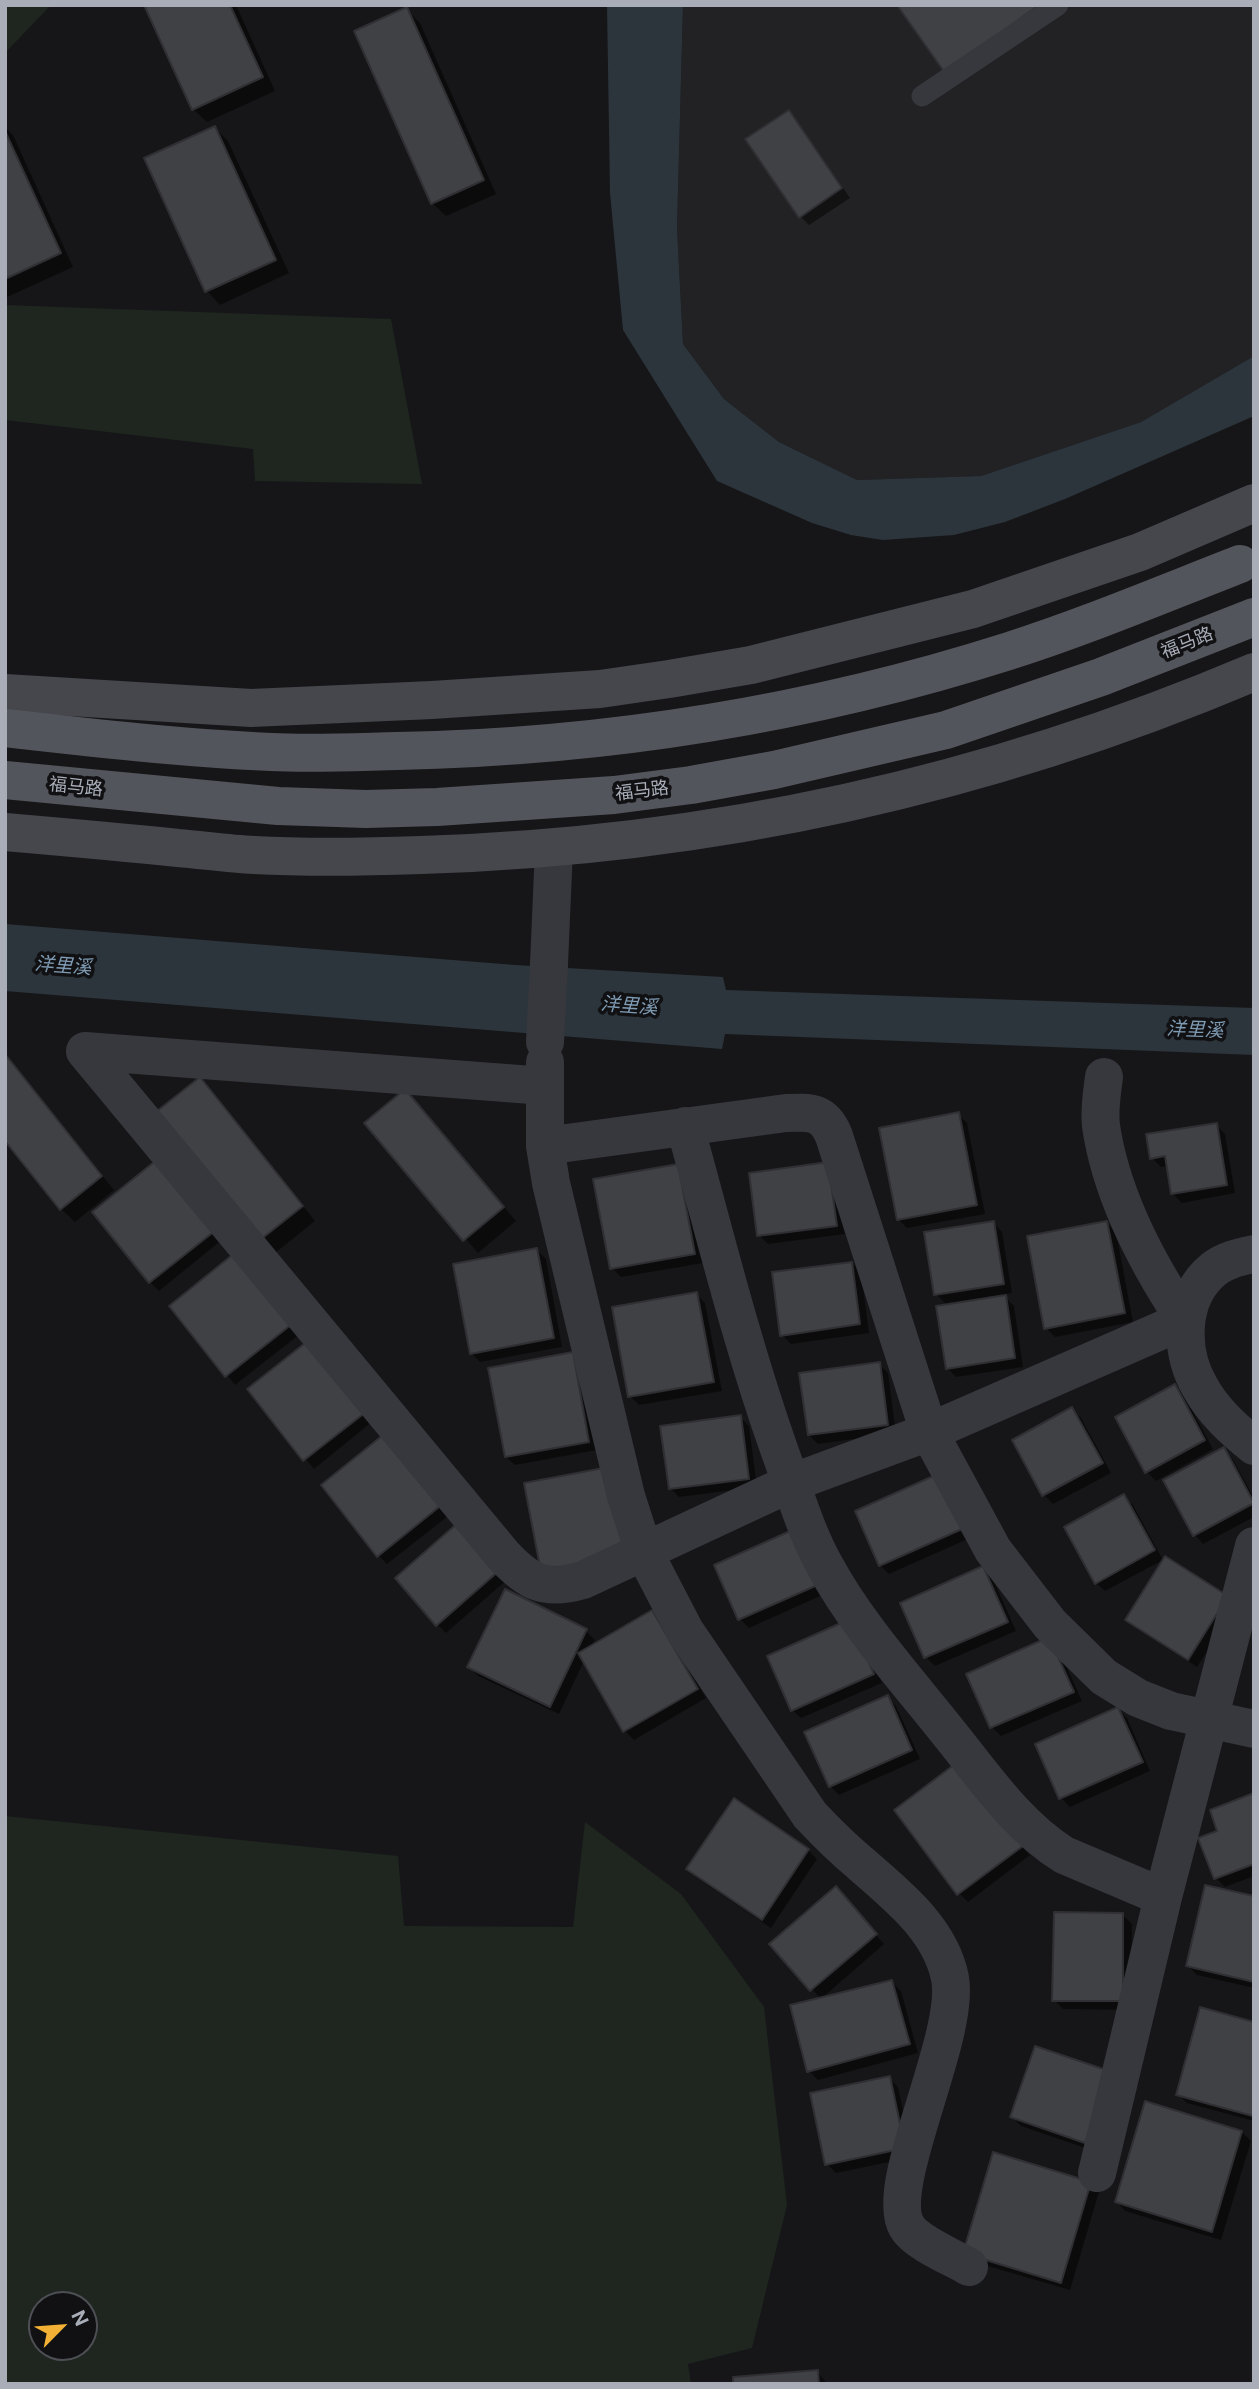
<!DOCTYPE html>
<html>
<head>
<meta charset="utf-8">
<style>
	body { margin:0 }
	#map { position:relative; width:1259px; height:2389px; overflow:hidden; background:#161618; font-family:"Public Sans",sans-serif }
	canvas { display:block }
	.frame { position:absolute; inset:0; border:7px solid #a8adb8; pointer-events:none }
	.north { position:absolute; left:28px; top:2291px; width:70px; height:70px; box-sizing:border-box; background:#111113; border:2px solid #4d4f55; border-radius:50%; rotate:65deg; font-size:19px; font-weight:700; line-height:28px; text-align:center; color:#a8adb8 }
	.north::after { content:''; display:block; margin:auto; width:24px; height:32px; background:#f2b134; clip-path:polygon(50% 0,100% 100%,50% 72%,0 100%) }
</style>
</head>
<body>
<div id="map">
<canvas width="1259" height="2389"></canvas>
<div class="frame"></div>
<div class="north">N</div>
</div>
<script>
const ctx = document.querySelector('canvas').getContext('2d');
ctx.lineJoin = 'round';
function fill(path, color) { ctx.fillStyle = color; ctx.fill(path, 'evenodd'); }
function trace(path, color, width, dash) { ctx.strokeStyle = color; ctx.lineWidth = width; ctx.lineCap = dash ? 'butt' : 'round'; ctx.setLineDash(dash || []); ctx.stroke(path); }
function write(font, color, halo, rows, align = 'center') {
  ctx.font = font + ' "Public Sans","Noto Sans SC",sans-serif'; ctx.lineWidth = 7; ctx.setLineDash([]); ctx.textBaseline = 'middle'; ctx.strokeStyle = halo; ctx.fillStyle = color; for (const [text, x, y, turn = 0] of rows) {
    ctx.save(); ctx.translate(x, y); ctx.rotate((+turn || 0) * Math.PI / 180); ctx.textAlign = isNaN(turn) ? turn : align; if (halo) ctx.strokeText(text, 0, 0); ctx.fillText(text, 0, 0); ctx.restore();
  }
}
fill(new Path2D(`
	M683 5H1254V356L1141 422 981 476 857 480 779 442 724 399 683 344 677 228Z`), '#222225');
fill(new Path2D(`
	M5 5H51L5 53Z
	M5 305 391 319 422 484 255 481 253 449 5 420Z
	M5 1816 398 1856 404 1926 573 1927 585 1822 681 1894 764 2007 787 2205 752 2348 688 2364 691 2384H5ZM42 2305H84V2347H42Z`), '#1e261f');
fill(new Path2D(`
	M607 5H683L677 228 683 344 724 399 779 442 857 480 981 476 1141 422 1254 356V416L1065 499 1005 522 954 535 883 540 851 535 812 523 717 481 623 330 610 193Z
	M5 924 515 965 723 977 726 990 1254 1008V1055L725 1034 722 1049 5 991Z`), '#2c353c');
fill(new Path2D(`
	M146 5H236L275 91 207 122 193 109Z
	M407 10 420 23 496 194 446 216 432 203Z
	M788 112 797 121 850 198 809 225 800 216Z
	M5 127 13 135 73 267 5 298Z
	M215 128 228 141 289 273 220 305 207 291Z
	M5 1055 114 1190 75 1222 61 1209Z
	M199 1079 213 1093 315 1221 275 1253 261 1239Z
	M418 1105 516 1221 478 1253 367 1123Z
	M958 1114 967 1123 985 1214 907 1228 898 1219Z
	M1216 1125 1225 1134 1235 1193 1182 1203 1173 1194 1168 1166 1161 1167 1152 1158Z
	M159 1160 223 1239 159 1291 150 1282Z
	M828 1164 845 1234 768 1244 759 1235Z
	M677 1166 703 1263 621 1277 612 1268Z
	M994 1223 1002 1232 1012 1293 987 1297V1300L1005 1297 1014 1306 1023 1367 956 1377 947 1368 948 1306 936 1294Z
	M1107 1223 1116 1232 1133 1322 1055 1337 1046 1328Z
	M537 1250 546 1259 562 1347 480 1362 471 1353Z
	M236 1255 300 1334 235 1385 171 1306Z
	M852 1263 861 1272 869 1333 791 1344 782 1335Z
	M696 1294 705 1303 722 1391 639 1405 630 1396Z
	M572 1354 597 1450 515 1465 506 1457Z
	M879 1364 888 1373 896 1433 818 1444 809 1435Z
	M1175 1386 1184 1395 1213 1449 1156 1481 1147 1472Z
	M249 1390 378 1417 314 1469Z
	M1072 1409 1081 1418 1111 1473 1053 1504 1044 1495 1014 1440Z
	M740 1417 749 1426 757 1487 679 1497 670 1488Z
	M388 1434 452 1513 387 1564 378 1555Z
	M1223 1449 1232 1458 1254 1498V1517L1203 1544 1195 1535Z
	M937 1476 970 1538 889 1574 880 1565Z
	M1124 1497 1133 1505 1163 1560 1105 1591 1096 1583Z
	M460 1524 509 1578 446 1633 437 1624Z
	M806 1539 829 1592 749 1628 740 1619Z
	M983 1568 992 1577 1016 1631 935 1666 926 1657Z
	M1236 1606 1197 1667 1136 1628 1127 1619Z
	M652 1612 661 1621 706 1698 634 1740 625 1731 584 1661 559 1714 478 1676 469 1667 586 1631 595 1640 591 1647Z
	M858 1630 882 1683 801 1718 792 1710Z
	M1058 1648 1082 1701 1001 1736 992 1727 969 1674Z
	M887 1698 896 1706 920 1759 839 1795 830 1786Z
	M1118 1709 1127 1718 1150 1771 1070 1807 1061 1798 1037 1745Z
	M968 1773 1030 1855 968 1902 959 1893Z
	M1254 1795V1876L1225 1887 1216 1878Z
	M808 1850 817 1859 771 1928 697 1878 688 1869Z
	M844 1898 884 1944 821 1999 772 1944Z
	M1254 1898V1988L1197 1975 1188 1966Z
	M1123 1915 1132 1924 1131 2010 1063 2009 1054 2000Z
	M892 1982 901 1991 918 2053 818 2080 809 2071Z
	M1254 2024V2121L1187 2103 1178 2094Z
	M889 2078 898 2087 913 2157 836 2173 827 2164Z
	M1117 2081 1094 2151 1021 2126 1012 2117Z
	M1242 2132 1251 2141 1221 2240 1125 2211 1117 2202Z
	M1090 2183 1099 2192 1070 2290 974 2262Z
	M818 2372 827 2384H735Z`), '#0007');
const building = new Path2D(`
	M144 5H230L263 77 192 110Z
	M897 5H1039L945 73Z
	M407 7 484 180 431 204 354 31Z
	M789 110 842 188 799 218 745 139Z
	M215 126 276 260 205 292 144 158Z
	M5 131 61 253 5 279Z
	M5 1054 102 1176 60 1210 5 1141Z
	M200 1077 303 1206 260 1240 157 1111Z
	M405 1089 504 1207 463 1241 364 1123Z
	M959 1112 977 1205 897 1220 879 1128Z
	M1217 1123 1227 1185 1171 1194 1165 1156 1150 1159 1146 1134Z
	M159 1158 216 1230 149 1283 92 1212Z
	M828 1162 837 1226 757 1236 749 1173Z
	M678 1164 695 1254 610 1269 593 1179Z
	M994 1221 1004 1284 934 1295 924 1232Z
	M1107 1221 1125 1313 1044 1329 1027 1236Z
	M537 1248 554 1338 470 1354 453 1264Z
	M236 1252 292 1324 225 1377 169 1306Z
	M852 1262 860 1324 780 1336 772 1272Z
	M697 1292 714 1382 628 1397 612 1307Z
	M1006 1295 1015 1358 946 1369 936 1306Z
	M314 1336 371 1408 303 1461 247 1389Z
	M573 1352 589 1442 505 1457 488 1368Z
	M880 1362 888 1425 808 1435 799 1373Z
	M1175 1384 1205 1440 1145 1473 1115 1417Z
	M1072 1407 1103 1463 1042 1496 1012 1440Z
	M741 1415 749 1479 669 1489 660 1426Z
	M388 1431 444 1503 377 1557 321 1485Z
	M1224 1447 1254 1503 1193 1536 1163 1480Z
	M609 1467 626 1557 541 1572 524 1483Z
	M938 1474 962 1529 879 1566 855 1511Z
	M1124 1494 1155 1550 1095 1584 1064 1527Z
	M460 1521 501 1569 436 1626 395 1578Z
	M797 1528 822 1583 738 1620 714 1565Z
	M1165 1556 1228 1596 1188 1660 1125 1620Z
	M983 1566 1008 1622 924 1658 900 1603Z
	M505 1589 587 1629 550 1707 467 1667Z
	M652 1610 698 1689 623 1732 578 1653Z
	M850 1619 874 1674 791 1711 767 1656Z
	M1049 1637 1074 1692 990 1728 966 1674Z
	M888 1695 912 1750 829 1787 804 1732Z
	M1118 1707 1143 1762 1059 1799 1035 1744Z
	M959 1761 1023 1846 957 1895 894 1810Z
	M1254 1793V1864L1214 1879 1198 1838 1217 1831 1210 1810Z
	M734 1798 809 1849 762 1920 686 1869Z
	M1205 1885 1254 1896V1982L1186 1966Z
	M836 1886 877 1934 810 1991 769 1944Z
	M1054 1912 1123 1913V2001H1052Z
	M892 1980 910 2044 807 2072 790 2005Z
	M1200 2007 1254 2022 1253 2116 1176 2095Z
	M1035 2046 1109 2071 1085 2143 1010 2117Z
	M890 2076 905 2148 825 2165 810 2093Z
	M1145 2101 1242 2131 1212 2232 1115 2202Z
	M993 2152 1091 2182 1061 2283 963 2253Z
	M818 2370 819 2384H733V2377Z`);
fill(building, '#404145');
trace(building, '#303034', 2);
trace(new Path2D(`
	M922 96 1058 5`), '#37383d', 21);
trace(new Path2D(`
	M549 964 554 848
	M545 1062V1146L551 1183 626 1496 644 1552 685 1631 810 1815C826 1832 842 1848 860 1863 896 1895 940 1928 950 1978 961 2038 882 2186 907 2227 917 2243 952 2257 969 2267
	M545 1086 85 1051 503 1555C529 1583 545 1591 583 1580L791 1483 929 1432 1185 1320C1147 1263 1111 1194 1101 1126 1099 1109 1102 1093 1104 1077
	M685 1126C715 1235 742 1345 780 1452 794 1490 805 1530 825 1566 857 1625 906 1679 948 1732 983 1775 1016 1825 1064 1855L1163 1897
	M545 1146 786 1113C810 1112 824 1111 834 1136L929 1432 993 1550 1050 1624 1104 1677 1138 1698 1171 1711 1254 1729
	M1254 1254C1240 1257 1225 1260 1214 1269 1179 1297 1179 1351 1200 1387 1213 1411 1233 1429 1254 1446
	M1097 2173 1163 1897 1254 1546`), '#37383d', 38);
trace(new Path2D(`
	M5 693 251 708 432 700 600 689 669 679 751 665 973 609 1140 552 1254 503
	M5 832C63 837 120 842 178 848 203 850 228 854 254 855 309 858 365 857 421 855 712 846 985 786 1254 672`), '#45474d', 38);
trace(new Path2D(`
	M5 728C93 738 182 748 271 752 313 754 355 752 397 751 605 747 811 714 1009 651 1087 626 1163 594 1240 564
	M5 780 278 806 366 809 437 807 614 795 691 785 774 770 946 730 1101 677 1254 617`), '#53555c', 38);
trace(new Path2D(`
	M545 1042 549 964`), '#37383d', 38);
write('18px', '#a8adb8', '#111113', [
	["福马路",1187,643,-22],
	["福马路",76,787,6],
	["福马路",642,791,-7]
]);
write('italic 19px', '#7f9bb3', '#111113', [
	["洋里溪",63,966,4],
	["洋里溪",629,1006,4],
	["洋里溪",1195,1030,2]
]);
</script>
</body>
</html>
